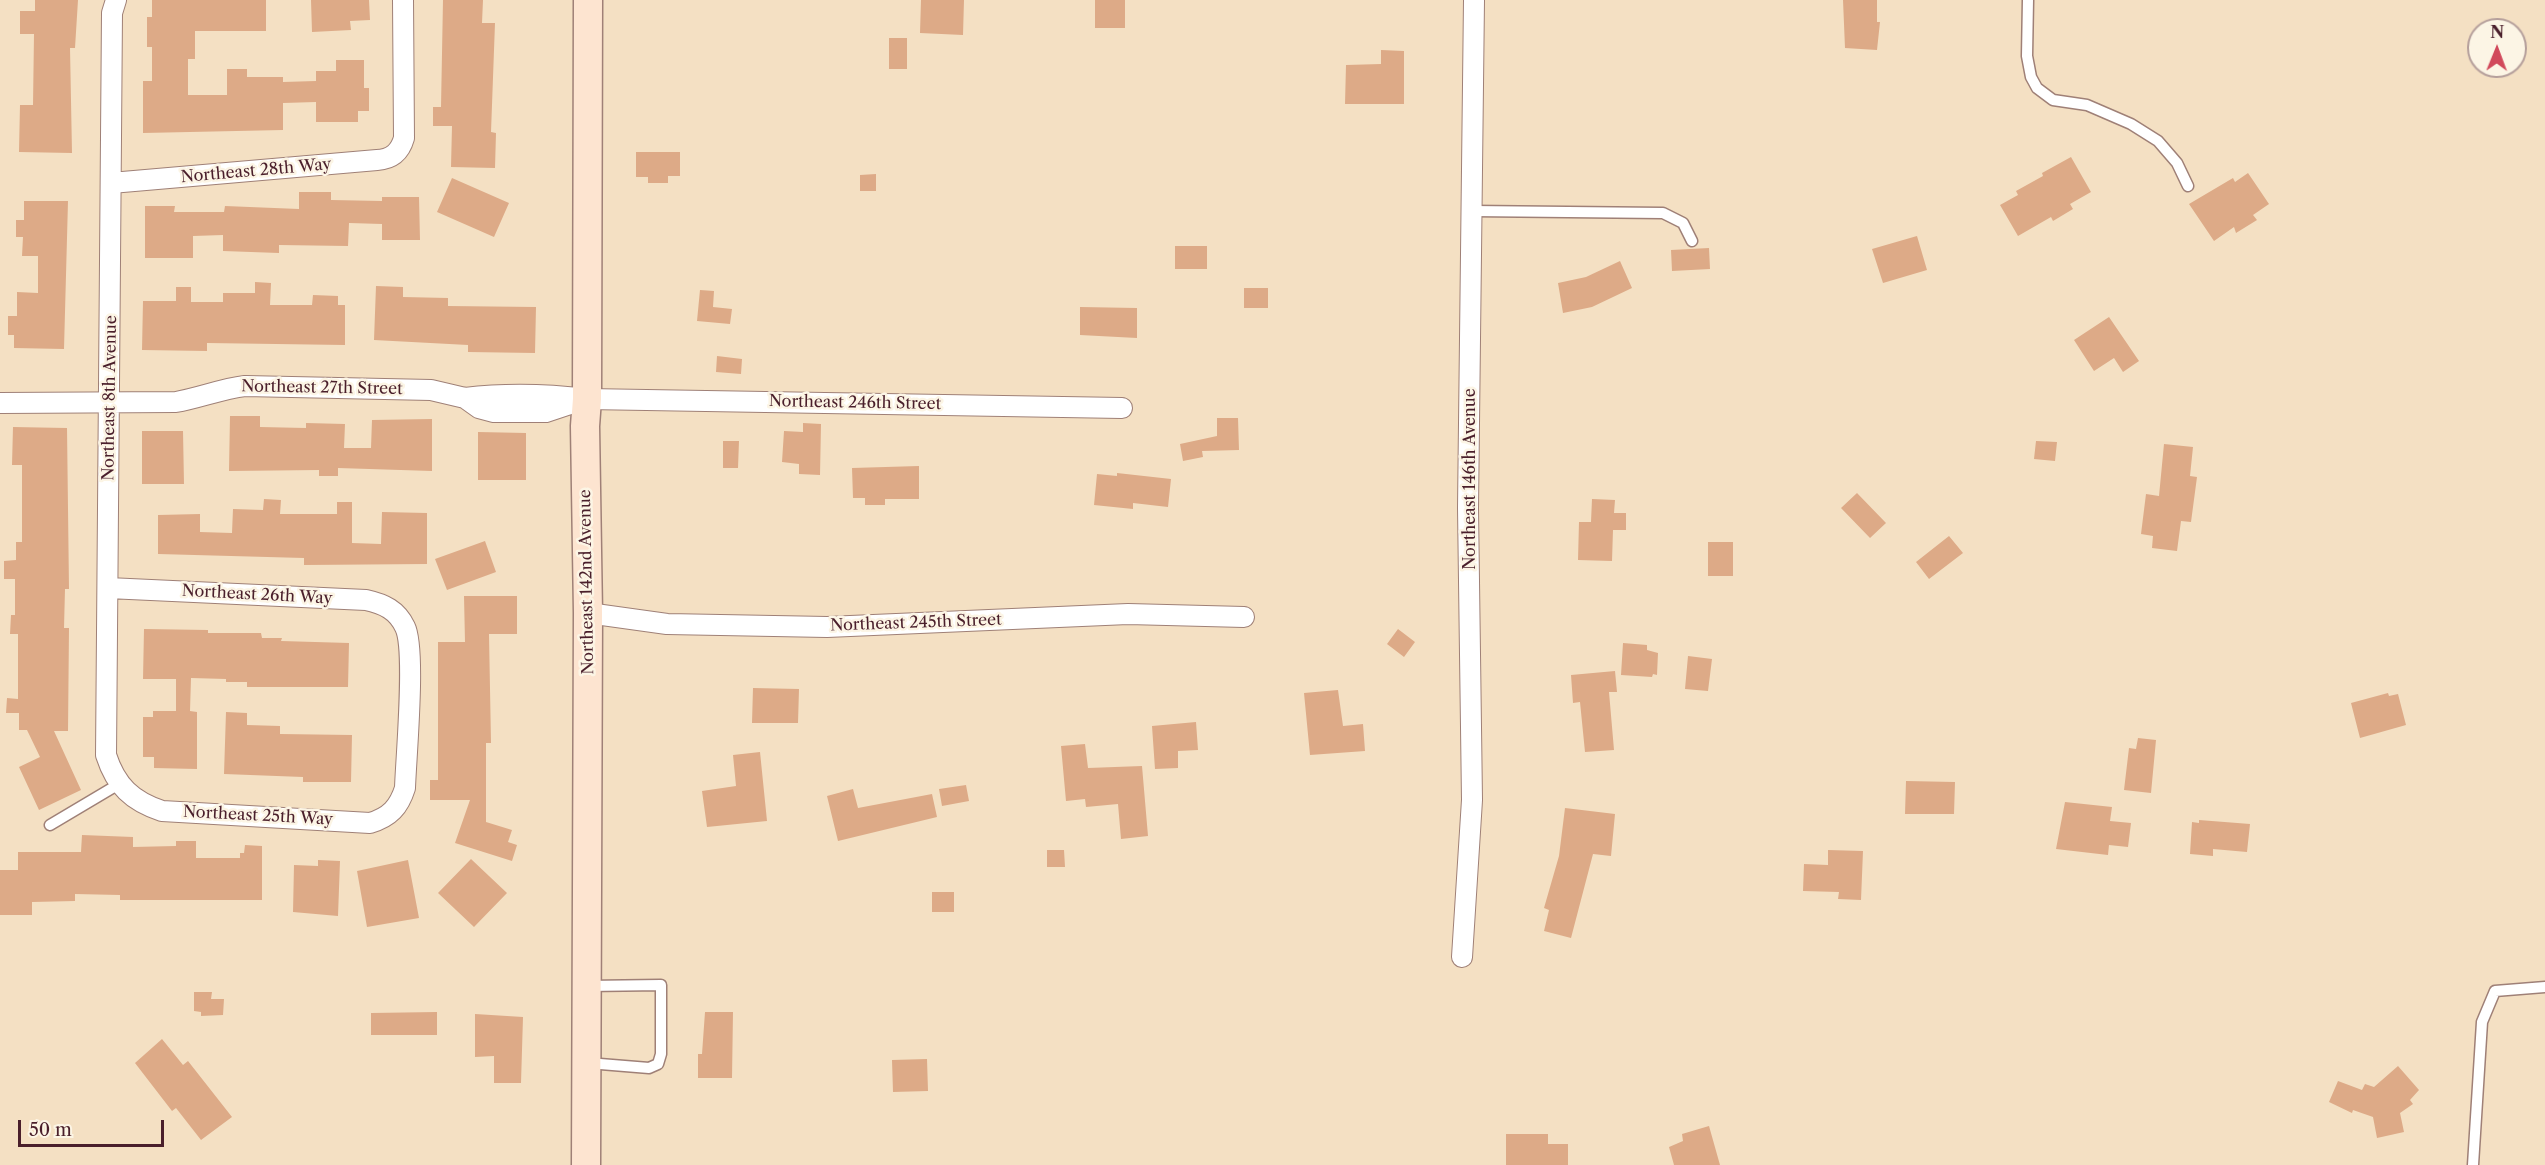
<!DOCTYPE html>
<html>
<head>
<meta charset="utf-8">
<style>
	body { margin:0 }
	#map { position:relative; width:2545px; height:1165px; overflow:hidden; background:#f4e0c3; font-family:"Libre Caslon Text",serif }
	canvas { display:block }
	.north { position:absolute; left:2467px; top:18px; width:60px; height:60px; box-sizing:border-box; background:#fcf5e5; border:2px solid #b59f9b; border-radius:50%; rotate:1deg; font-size:16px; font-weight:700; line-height:24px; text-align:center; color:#4a1f2b }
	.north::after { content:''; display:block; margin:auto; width:21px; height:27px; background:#d1495b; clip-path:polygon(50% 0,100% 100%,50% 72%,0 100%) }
	.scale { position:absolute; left:18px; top:1120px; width:146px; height:27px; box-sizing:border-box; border:3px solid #4a1f2b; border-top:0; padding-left:8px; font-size:18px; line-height:21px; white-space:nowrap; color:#4a1f2b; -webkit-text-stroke:4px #fcf5e5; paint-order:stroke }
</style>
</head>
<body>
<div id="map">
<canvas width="2545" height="1165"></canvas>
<div class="north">N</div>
<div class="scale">50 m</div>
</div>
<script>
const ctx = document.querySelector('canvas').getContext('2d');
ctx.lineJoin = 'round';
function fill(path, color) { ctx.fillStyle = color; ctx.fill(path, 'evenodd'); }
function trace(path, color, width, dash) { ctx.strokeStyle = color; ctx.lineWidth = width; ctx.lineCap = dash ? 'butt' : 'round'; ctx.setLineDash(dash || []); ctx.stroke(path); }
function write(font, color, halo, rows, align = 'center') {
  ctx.font = font + ' "Libre Caslon Text",serif'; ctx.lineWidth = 5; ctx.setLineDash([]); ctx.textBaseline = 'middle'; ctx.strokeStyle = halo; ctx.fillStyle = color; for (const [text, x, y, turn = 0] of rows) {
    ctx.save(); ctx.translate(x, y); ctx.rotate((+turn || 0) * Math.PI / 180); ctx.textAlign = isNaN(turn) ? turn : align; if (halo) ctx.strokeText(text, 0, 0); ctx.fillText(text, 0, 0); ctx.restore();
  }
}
fill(new Path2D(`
	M35 0H78L75 48H70L72 153 19 152 20 105H33L34 34H20V11H35Z
	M152 0H266V31H195V59H188V95H227V69H247V77H283V82L316 81V71H336V60H364V88H369V111H358V122H316V102L283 103V130L143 133V81H152V47H147V17H152Z
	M311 0H369L370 20 350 21 351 30 312 32Z
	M443 0H483L482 23H495L491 132 496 133 495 168 451 167 452 126H433V107H441Z
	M921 0H964L963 35 920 33Z
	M1095 0H1125V28H1095Z
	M1843 0H1877V22H1880L1877 50 1845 48Z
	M889 38H907V69H889Z
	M1381 50 1404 51V104H1345L1346 65 1381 64Z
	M636 152H680V176H668V183H648V177H636Z
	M2071 157 2091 192 2070 204 2073 209 2053 221 2051 217 2018 236 2000 205 2018 195 2016 191 2043 176 2042 173Z
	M2248 173 2269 204 2253 215 2257 220 2236 233 2234 227 2214 241 2189 204 2233 178 2235 182Z
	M876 174V191H860V175Z
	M452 178 509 203 494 237 437 212Z
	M299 192H331V200L382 201V197H419L420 240H382V224L349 223 348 246 279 245V253L223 251V235L193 236V258H145V206H175L174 212H224L225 206 299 209Z
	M24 201H68L64 349 14 348V335H8V316H17V292L38 293V256H22L23 237H16V220H24Z
	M1917 236 1927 270 1883 283 1872 249Z
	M1175 246H1207V269H1175Z
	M1709 248 1710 269 1672 271 1671 250Z
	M1620 261 1632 288 1592 307 1563 313 1558 283 1586 277Z
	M255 282 271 283 270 305H312L313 295 338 296V305H345V345L207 343V351L142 350 143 301H176V287H191V302H223V293H255Z
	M376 286 403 287V297L448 298V306L536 307 535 353 468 352V345L374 340Z
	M1244 288H1268V308H1244Z
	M700 290 714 291 713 307 732 309 730 324 697 321Z
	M1080 307 1137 308V338L1080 335Z
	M2109 317 2139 361 2123 372 2114 358 2094 371 2074 340Z
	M717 356 742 359 741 374 716 372Z
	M230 416H260V427L306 428V423L345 424 344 448H371L372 420 432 419V471L338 468V476H319V470L229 471Z
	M1217 418H1238L1239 450 1202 451 1203 457 1183 461 1180 444 1217 436Z
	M803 423 821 424 820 475 799 474V464L782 462 784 431 803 432Z
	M13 427 67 428 69 589H65L64 628H69L68 731H54L81 790 39 810 19 767 40 757 27 730H19V713H6L7 698 18 699V634H10L11 615H15V579H4V561L16 560V542H22V465H12Z
	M142 431H183L184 484H142Z
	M478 432 526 433V480H478Z
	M723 441H739L738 468H723Z
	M2036 441 2057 442 2055 461 2034 459Z
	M2164 444 2193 447 2190 476 2197 477 2191 522 2181 521 2177 551 2152 548 2153 536 2141 534 2146 494 2159 496Z
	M919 466V499H885V505H865V498H853L852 468Z
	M1117 473 1171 479 1168 507 1133 503V509L1094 505 1097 474 1117 476Z
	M1857 493 1886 523 1870 538 1841 508Z
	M264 499 281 500 280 514H337V502H352V543L381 544 382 512 427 513V564L304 565V558L158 554V515L200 514V532L232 533 233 509 263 510Z
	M1592 499 1615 500 1614 513H1626V530H1613L1612 561 1578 560 1579 522H1591Z
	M1949 536 1963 553 1929 579 1916 562Z
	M485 541 496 572 447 590 435 559Z
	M1708 542H1733V576H1708Z
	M464 596H517V634H489L491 743H486V822L512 830 508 842 517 845 512 861 455 843 470 800H430V780H438V642H465Z
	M144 629 208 630V633H261L262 638H282L281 641 349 643 348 687H247V682H226V679L191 678 190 711 197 712V769L154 768V757H143V717H153V711H176V679H143Z
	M1398 629 1415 642 1404 657 1387 644Z
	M1623 643 1647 645V650L1658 653 1657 675 1653 674 1652 677 1621 675Z
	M1688 656 1712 659 1708 691 1685 689Z
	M1615 671 1617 692H1609L1614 750 1585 752 1580 702 1573 703 1571 675Z
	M753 688 799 689 798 723H752Z
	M1338 690 1343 726 1363 724 1365 751 1310 755 1304 693Z
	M2388 693 2389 696 2398 694 2406 725 2360 738 2351 703Z
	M226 712 247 713V725L280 726V734L352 735 351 782H303V777L224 774Z
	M1196 722 1198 750 1178 751V768L1155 769 1152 726Z
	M2138 738 2156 740 2151 793 2124 790 2129 748 2136 749Z
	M1085 744 1088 768 1142 766 1148 836 1121 839 1118 804 1086 807 1085 799 1066 801 1061 746Z
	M760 752 767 821 707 827 702 791 736 786 733 755Z
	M1906 781 1955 782 1954 814H1905Z
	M966 785 969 801 942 806 939 789Z
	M853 789 858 808 932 794 937 817 838 841 827 796Z
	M2065 802 2112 807 2110 821 2131 823 2128 847 2109 845 2108 855 2056 849Z
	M1565 808 1615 814 1611 856 1593 854 1571 938 1544 931 1549 910 1544 908 1559 856Z
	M2199 820 2250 824 2247 852 2213 849V856L2190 854 2192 822 2199 823Z
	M82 835 133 837V847L176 846V841H196V858H240V853H244L245 845 262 846V900H120V895L75 894V901L32 902V915H0V870H18V852H81Z
	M1047 850H1064L1065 867H1047Z
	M1828 850 1863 851 1861 900 1838 899 1839 892 1803 891 1804 864 1828 865Z
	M471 859 507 893 474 927 438 893Z
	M318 860 340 861 338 916 293 912 294 865 318 866Z
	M408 860 419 918 367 927 357 871Z
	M932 892H954V912H932Z
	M194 992H212L211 999H224L223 1015 201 1016V1012L194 1011Z
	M437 1012V1035H371V1013Z
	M705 1012H733L732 1078H698V1054H702Z
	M475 1014 523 1017 521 1083H494V1056L475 1057Z
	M162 1039 183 1065 188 1061 232 1117 201 1140 176 1108 172 1111 135 1063Z
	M927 1059 928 1091 893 1092 892 1060Z
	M2398 1066 2419 1090 2410 1100 2413 1104 2400 1113 2404 1132 2377 1138 2373 1117 2353 1110 2352 1113 2329 1102 2338 1081 2362 1090 2365 1084 2374 1087Z
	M1709 1126 1720 1165H1674L1669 1147 1683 1141 1682 1134Z
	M1506 1134H1548V1144H1568V1165H1506Z`), '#ddaa87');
const lane = new Path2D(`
	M2028 0 2027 56 2031 77 2037 88 2053 100 2087 105 2131 124 2158 141 2177 163 2188 186
	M1472 211 1663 213 1683 223 1692 241
	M50 825 119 784
	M587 986 661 985V1054L658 1064 649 1068 588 1063
	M2473 1165 2482 1022 2495 991 2545 987`);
const street = new Path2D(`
	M111 183 377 160C392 159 400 152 404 138L403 0
	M465 398C506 393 546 394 587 399L1122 408
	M0 403 176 402C199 398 221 389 245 386L431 390 465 398 479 408 494 412H546L579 401
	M108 588 366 600C384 604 397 610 405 627 416 649 406 757 405 788 399 807 390 817 370 823L162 811C132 801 116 786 106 755L112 13 116 0
	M588 613 667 624 827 627 1128 614 1244 617
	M1462 957 1472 800 1468 508 1474 0`);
const secondary = new Path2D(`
	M586 1165 588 613 585 426 587 399 588 0`);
trace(lane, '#9f8077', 13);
trace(street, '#9f8077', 22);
trace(secondary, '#9f8077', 31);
trace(lane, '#fff', 10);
trace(street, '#fff', 20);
trace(secondary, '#fde4d0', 28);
write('16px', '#4a1f2b', '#fcf5e5', [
	["Northeast 28th Way",256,171,-5],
	["Northeast 27th Street",322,388,1],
	["Northeast 8th Avenue",110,398,-89],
	["Northeast 246th Street",855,403,1],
	["Northeast 146th Avenue",1470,479,-90],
	["Northeast 142nd Avenue",587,582,-91],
	["Northeast 26th Way",257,595,3],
	["Northeast 245th Street",916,623,-2],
	["Northeast 25th Way",258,816,3]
]);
</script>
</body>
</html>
